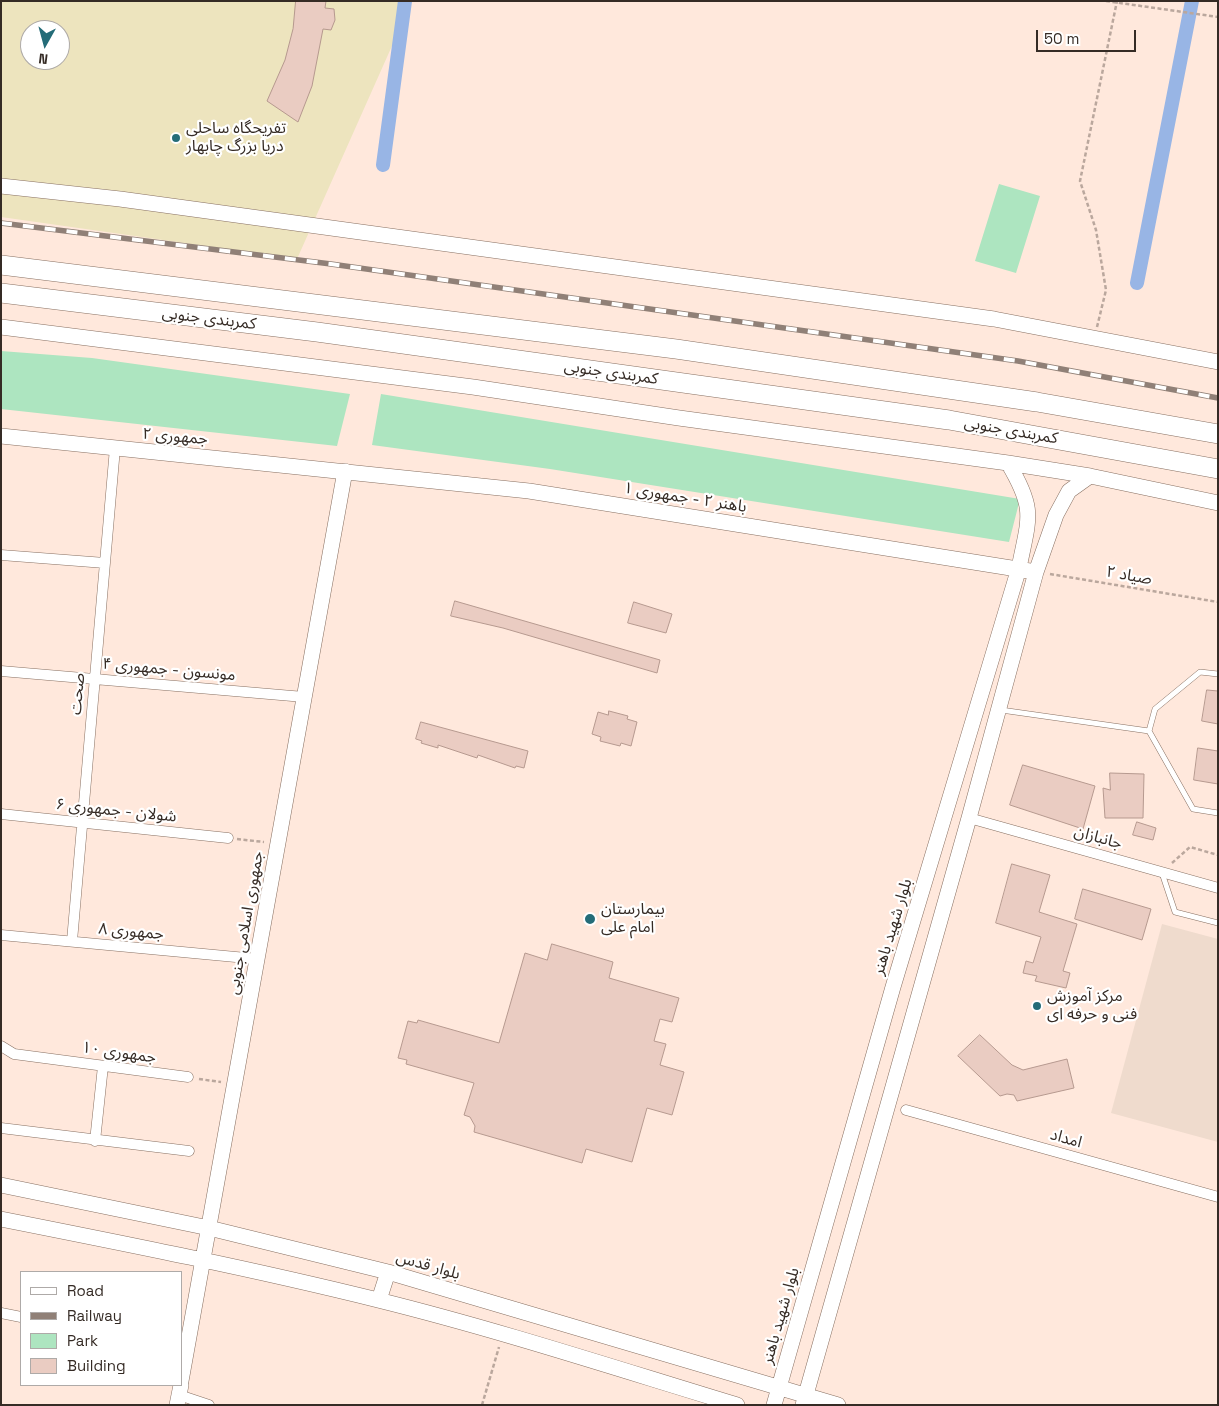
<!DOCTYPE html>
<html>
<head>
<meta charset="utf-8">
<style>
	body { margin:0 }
	#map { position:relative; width:1219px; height:1406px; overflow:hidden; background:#ffe8dc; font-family:"Space Grotesk",sans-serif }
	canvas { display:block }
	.frame { position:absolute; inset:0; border:2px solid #352b25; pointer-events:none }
	.legend { position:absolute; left:20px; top:1271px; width:162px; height:115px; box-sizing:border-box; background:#fff; border:1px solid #aeaaa8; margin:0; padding:6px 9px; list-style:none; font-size:15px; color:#352b25 }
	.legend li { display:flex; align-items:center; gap:10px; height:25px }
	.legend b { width:25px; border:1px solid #aeaaa8 }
	.north { position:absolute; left:20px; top:20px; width:50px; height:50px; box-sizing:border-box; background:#fff; border:1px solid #aeaaa8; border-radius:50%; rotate:187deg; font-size:14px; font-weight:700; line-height:20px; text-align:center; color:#352b25 }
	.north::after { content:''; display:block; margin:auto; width:18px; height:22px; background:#246c78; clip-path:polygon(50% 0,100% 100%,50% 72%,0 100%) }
	.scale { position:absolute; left:1036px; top:30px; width:100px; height:22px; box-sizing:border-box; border:2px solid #352b25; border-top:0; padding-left:6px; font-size:15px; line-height:18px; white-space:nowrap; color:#352b25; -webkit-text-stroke:4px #fff; paint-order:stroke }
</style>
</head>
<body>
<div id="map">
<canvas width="1219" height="1406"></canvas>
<div class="frame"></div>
<ul class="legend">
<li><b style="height:6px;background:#fff"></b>Road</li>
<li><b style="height:6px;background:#908077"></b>Railway</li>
<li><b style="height:14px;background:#ade5c0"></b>Park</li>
<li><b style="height:14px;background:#eaccc2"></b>Building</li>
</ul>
<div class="north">N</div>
<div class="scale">50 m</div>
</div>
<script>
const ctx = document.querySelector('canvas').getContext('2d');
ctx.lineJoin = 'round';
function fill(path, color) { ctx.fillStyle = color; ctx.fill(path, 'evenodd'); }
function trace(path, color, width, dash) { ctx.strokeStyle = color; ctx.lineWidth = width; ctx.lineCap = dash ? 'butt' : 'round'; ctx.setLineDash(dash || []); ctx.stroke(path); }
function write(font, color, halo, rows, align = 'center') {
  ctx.font = font + ' "Space Grotesk","Noto Sans Arabic",sans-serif'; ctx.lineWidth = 4.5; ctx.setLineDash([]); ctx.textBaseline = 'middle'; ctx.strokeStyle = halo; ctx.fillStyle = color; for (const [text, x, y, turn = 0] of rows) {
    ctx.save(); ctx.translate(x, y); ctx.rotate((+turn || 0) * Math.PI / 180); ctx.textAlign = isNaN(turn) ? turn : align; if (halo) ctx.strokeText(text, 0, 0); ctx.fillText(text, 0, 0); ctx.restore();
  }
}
fill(new Path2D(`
	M1162 924 1218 939V1142L1111 1113Z`), '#efdbcd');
fill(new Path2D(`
	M999 184 1040 196 1016 273 975 261Z
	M1 351 92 358 350 394 337 446 1 409Z
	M381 394 1020 499 1009 542 550 469 372 445Z`), '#ade5c0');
fill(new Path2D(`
	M1 1H412L297 259 1 217ZM30 30H60V60H30Z`), '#ede4be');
trace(new Path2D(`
	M383 165 405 1
	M1137 283 1192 1`), '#98b5e5', 14);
const building = new Path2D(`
	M296 1H326L325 8 334 9 335 20 331 30 323 29 312 86 298 122 267 101 285 60 293 29Z
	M455 601 660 660 657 673 503 628 451 616Z
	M634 602 672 614 666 633 628 623Z
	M1207 690 1218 691V724L1202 721Z
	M609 711 628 716 627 719 637 722 631 746 621 743 620 746 600 741 601 737 592 734 598 712 608 715Z
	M421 722 528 751 524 768 516 766 515 768 478 755 477 758 438 745V748L421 743 422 741 416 739Z
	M1198 748 1218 751V784L1194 780Z
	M1023 765 1095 786 1083 829 1010 805Z
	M1110 773 1144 774 1143 818H1105L1103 788 1110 790Z
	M1137 822 1156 828 1153 840 1133 835Z
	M1012 864 1050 875 1039 912 1077 924 1063 971 1070 973 1066 988 1035 981 1037 976 1023 973 1026 961 1033 963 1041 937 996 923Z
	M1083 889 1151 909 1142 940 1075 919Z
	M552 944 613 962 609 978 679 998 672 1022 660 1019 654 1041 666 1044 660 1065 684 1072 672 1115 647 1108 632 1162 586 1149 582 1163 474 1132 475 1126 470 1117 464 1115 474 1083 406 1064 407 1060 398 1058 408 1021 417 1023 418 1020 499 1043 525 953 547 960Z
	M980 1035 1012 1065 1023 1070 1067 1059 1074 1088 1017 1101 1014 1095 1007 1094 1000 1096 958 1056Z`);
fill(building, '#eaccc2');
trace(building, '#b6998f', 1);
const lane = new Path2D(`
	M1218 674 1200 672 1155 709 1149 731 1193 809 1218 813
	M1001 710 1149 731
	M1162 873 1175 912 1218 923`);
const street = new Path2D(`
	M1 555 105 563
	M1 671 304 697
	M1 814 228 838
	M969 818 1218 888
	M1 935 257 959
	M72 941 115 448
	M1 1046 14 1054 188 1077
	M906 1110 1218 1197
	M1 1128 189 1151
	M95 1141 103 1066
	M1 1313 21 1317
	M179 1395 209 1405`);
const secondary = new Path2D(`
	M1 186 120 199 994 319 1218 362
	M1 327 473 387 679 418 1008 463 1090 476 1218 503
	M1 436 529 491 1036 572
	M1 1185 209 1228 388 1272 838 1405
	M1 1219C127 1244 253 1269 378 1300 499 1330 618 1369 737 1405
	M379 1300 388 1272
	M181 1381 345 471
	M177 1405 181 1385
	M774 1405 893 987 1019 568C1029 517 1036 510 1008 463
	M803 1405 969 818 1036 572 1056 515 1069 491 1090 476`);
const highway = new Path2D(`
	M1 265 676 349 1037 402 1218 434
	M1 293 317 332 949 420 1218 469`);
trace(lane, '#887062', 6);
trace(street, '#887062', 11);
trace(secondary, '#887062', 16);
trace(highway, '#887062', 20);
trace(new Path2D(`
	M1106 1 1218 17
	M1097 327 1106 290 1096 230 1080 181 1117 1
	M1050 574 1218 602
	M237 839 264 842
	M1172 863 1190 847 1218 855
	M199 1079 221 1082
	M482 1405 499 1347`), '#baa79d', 2.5, [4, 2.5]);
trace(lane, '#fff', 5);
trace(street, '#fff', 10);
trace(secondary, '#fff', 15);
trace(highway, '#fff', 19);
const rail = new Path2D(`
	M1 223 331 264 1018 361 1218 398`);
trace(rail, '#908077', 5.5);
trace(rail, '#fff', 4, [11]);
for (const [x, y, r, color] of [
	[176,138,5,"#246c78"],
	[590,919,6,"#246c78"],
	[1037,1006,5,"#246c78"]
]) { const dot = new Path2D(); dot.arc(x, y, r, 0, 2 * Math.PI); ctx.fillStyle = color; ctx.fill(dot); trace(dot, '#fff', 2); }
write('16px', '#352b25', '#fff', [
	["تفریحگاه ساحلی",186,129],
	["دریا بزرگ چابهار",186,147],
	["بیمارستان",601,910],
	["امام علی",601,928],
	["مرکز آموزش",1047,997],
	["فنی و حرفه ای",1047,1015]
], 'left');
write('16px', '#352b25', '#fff', [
	["کمربندی جنوبی",209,319,7],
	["کمربندی جنوبی",611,373,8],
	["کمربندی جنوبی",1011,431,10],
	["جمهوری ۲",175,437,5],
	["باهنر ۲ - جمهوری ۱",685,498,9],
	["صیاد ۲",1129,576,10],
	["مونسون - جمهوری ۴",169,670,5],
	["صحت",78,694,-85],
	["شولان - جمهوری ۶",116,811,6],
	["جانبازان",1098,838,16],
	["جمهوری اسلامی جنوبی",246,923,-80],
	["بلوار شهید باهنر",893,927,-73],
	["جمهوری ۸",131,932,5],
	["جمهوری ۱۰",119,1053,8],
	["امداد",1066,1139,16],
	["بلوار قدس",428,1266,16],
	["بلوار شهید باهنر",781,1316,-74]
]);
</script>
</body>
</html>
